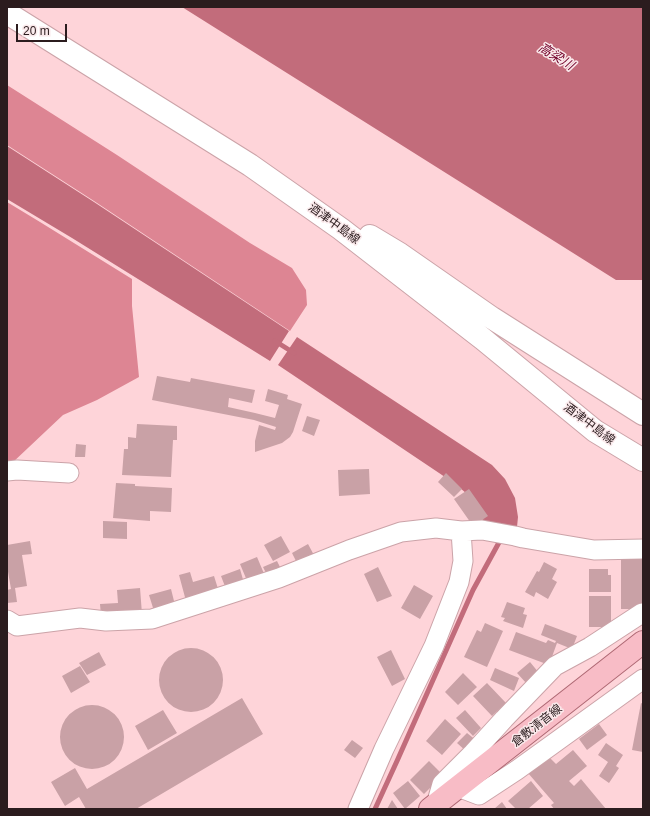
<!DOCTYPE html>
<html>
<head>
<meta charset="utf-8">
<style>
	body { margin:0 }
	#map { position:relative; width:650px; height:816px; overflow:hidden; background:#fed4d9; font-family:Helvetica,sans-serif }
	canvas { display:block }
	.frame { position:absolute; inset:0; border:8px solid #2b1c1e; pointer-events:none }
	.scale { position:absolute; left:16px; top:24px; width:51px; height:18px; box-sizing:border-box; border:2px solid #2b1c1e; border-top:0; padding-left:5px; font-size:12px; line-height:14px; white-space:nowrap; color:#2b1c1e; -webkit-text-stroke:3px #fae9eb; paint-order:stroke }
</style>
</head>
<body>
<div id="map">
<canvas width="650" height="816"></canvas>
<div class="frame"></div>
<div class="scale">20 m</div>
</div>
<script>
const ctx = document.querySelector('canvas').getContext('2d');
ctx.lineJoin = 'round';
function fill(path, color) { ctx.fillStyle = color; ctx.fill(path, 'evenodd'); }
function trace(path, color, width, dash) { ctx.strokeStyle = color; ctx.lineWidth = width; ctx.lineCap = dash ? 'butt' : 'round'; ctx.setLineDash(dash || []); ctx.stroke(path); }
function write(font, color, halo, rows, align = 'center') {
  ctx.font = font + ' Helvetica,"Noto Sans JP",sans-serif'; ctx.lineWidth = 3; ctx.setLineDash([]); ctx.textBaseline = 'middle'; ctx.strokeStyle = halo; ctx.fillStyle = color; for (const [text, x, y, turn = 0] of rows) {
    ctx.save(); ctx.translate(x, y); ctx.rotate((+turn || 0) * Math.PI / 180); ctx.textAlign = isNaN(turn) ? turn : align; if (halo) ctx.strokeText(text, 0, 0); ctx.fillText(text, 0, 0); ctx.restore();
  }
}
fill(new Path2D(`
	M7 85 117 155 250 243 292 268 306 290 307 305 290 331 94 201 7 145Z
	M7 202 40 222 132 279V306L139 377 97 400 63 415 11 464H7Z`), '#dd8593');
fill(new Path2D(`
	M182 7H643V280H616Z
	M7 146 94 202 289 331 270 361 72 238 7 199Z
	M297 337 492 465 505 479 515 498 518 517 517 527 484 525C482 520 482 514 479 510 472 494 455 485 442 475L278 365Z`), '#c26c7b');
trace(new Path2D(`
	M275 341 294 353
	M375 809 397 761 473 590 502 537`), '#c26c7b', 5);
fill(new Path2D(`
	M157 376 190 382 191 378 255 390 252 403 229 398 228 407 255 413 275 418 279 405 265 401 268 389 288 395 287 399 302 404 293 432 290 437 282 443 255 452V441L259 425 275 430 276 427 254 420 152 400Z
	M307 416 320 420 314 436 302 431Z
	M137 424 177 426V440H173L171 477 122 475 124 449H128V437L136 438Z
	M76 444 86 445 85 457H75Z
	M369 469 370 494 339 496 338 470Z
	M446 473 462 489 454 497 438 482Z
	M116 483 135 484V486L172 488 171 512 150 511V521L113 518Z
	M469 489 488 516 473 526 454 499Z
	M103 521 127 522V539L103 538Z
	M281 536 290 552 273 561 264 545Z
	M30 541 32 554 22 555 27 586 15 588 17 602 7 603V590L11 589 7 566V545Z
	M308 544 315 557 298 565 292 553Z
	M257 557 265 576 248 583 240 564Z
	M621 557H643V609H621Z
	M277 561 282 571 268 577 263 567Z
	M544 562 557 569 552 579 557 582 548 599 536 592 534 597 525 592 537 571 539 572Z
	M378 567 392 596 377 602 364 574Z
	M240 569 244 583 226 589 221 576Z
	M589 569H608V575H611V592H589Z
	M190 572 193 582 214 576 219 592 186 601 179 575Z
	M414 585 433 596 420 619 401 608Z
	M140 588 142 614 101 616 100 604 118 603 117 590Z
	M171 589 175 605 154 611 149 595Z
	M589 596H611V627H589Z
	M507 602 525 608 523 614 527 615 523 628 503 621 505 618 501 617Z
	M485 623 503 631 487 667 464 657 477 630 481 632Z
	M545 624 577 636 572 649 557 643 549 665 509 650 516 632 546 643 548 640 555 643 556 641 541 635Z
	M159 680a32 32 0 1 1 64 0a32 32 0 1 1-64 0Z
	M391 650 405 679 392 686 377 657Z
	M99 652 106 665 87 675 79 663Z
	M530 662 539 673 527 684 517 673Z
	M80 666 90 682 71 693 62 676Z
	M495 668 519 678 514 691 490 680Z
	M463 673 477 687 458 705 445 692Z
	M487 683 506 703 492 716 473 696Z
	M242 698 263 734 136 809H86L79 797 65 806 51 782 75 768 87 789Z
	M641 703 643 704V752L632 750Z
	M60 737a32 32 0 1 1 64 0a32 32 0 1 1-64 0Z
	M163 710 177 733 148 750 135 726Z
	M465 710 481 728 473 736 456 718Z
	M445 719 461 734 442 755 426 741Z
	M599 724 607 735 587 750 579 739Z
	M467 733 477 741 467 752 457 743Z
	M352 740 363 748 355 758 344 750Z
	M606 743 623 755 616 766 619 768 609 783 599 776 608 762 598 755Z
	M573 750 587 766 569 781 574 786 581 779 606 809H554L551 805 554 803 528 773 548 756 556 764Z
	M429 761 443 775 424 794 410 780Z
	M408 781 420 796 405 809 393 793Z
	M531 781 543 796 528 809H516L508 801Z
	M392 800 398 809H387Z
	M502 802 507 809H494Z`), '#c9a1a6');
const street = new Path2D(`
	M7 471 17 470 69 473
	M7 620 17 626 80 618 106 621 152 619 279 578 349 550 401 532 436 528 461 531 482 530 515 536 523 538 594 550 643 549
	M458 787 479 795 517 770 643 679
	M436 805 442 784 473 753 504 719 555 666 590 647 642 613
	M358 809 384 749 434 646 459 582 463 561 461 531`);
const secondary = new Path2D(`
	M7 13 250 165 341 229 483 339 595 431 643 460
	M370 236 400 254 492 318 643 414`);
const primary = new Path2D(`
	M430 809 643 642`);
trace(street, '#cba3a8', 21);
trace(secondary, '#cba3a8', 24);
trace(primary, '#ad6772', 24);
trace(street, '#fff', 19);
trace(secondary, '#fff', 22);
trace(primary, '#f8bcc6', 22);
write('12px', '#2b1c1e', '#fae9eb', [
	["酒津中島線",334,224,36],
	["酒津中島線",589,424,37],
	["倉敷清音線",537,726,-38]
]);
write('italic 13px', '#74042c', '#fae9eb', [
	["高梁川",556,57,32]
]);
</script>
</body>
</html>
